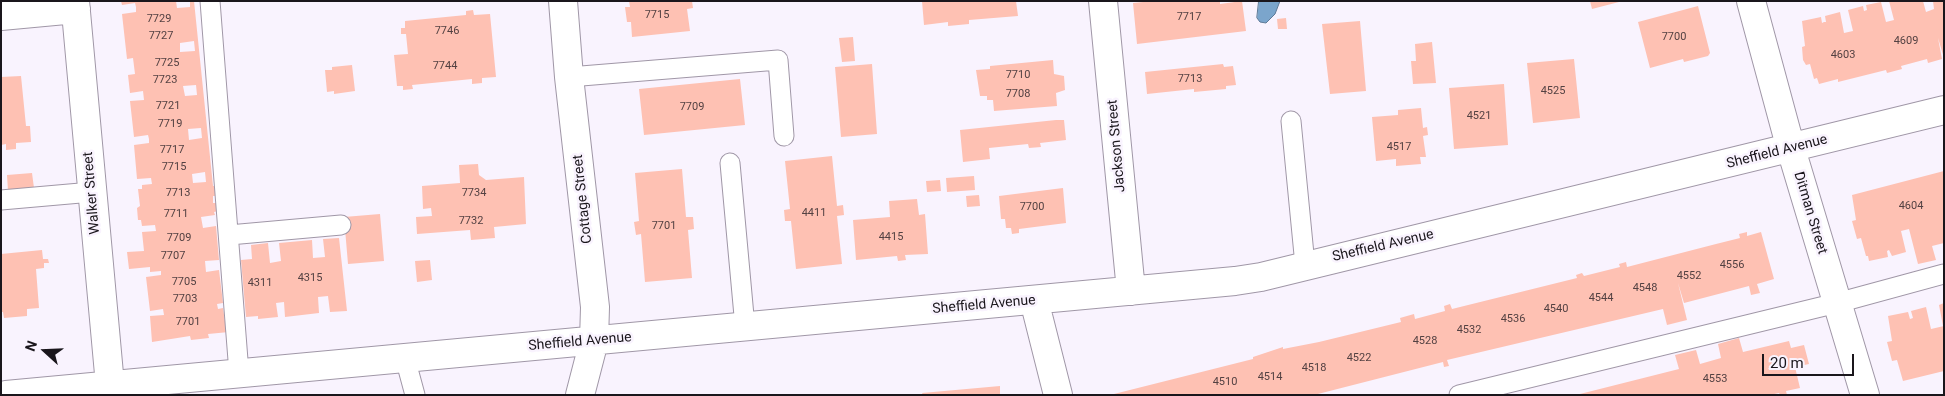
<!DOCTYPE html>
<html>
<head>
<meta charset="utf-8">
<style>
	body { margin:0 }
	#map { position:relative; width:1945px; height:396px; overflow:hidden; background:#f9f3fe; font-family:Roboto,sans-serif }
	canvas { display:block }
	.frame { position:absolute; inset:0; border:2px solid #1a161c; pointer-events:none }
	.north { position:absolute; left:20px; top:326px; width:50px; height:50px; -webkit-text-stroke:4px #f9f3fe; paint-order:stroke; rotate:290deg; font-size:14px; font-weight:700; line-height:20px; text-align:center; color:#1a161c }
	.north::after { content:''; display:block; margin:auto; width:18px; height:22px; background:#1a161c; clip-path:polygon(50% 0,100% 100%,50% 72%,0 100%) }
	.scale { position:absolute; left:1762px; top:354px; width:92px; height:22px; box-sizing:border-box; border:2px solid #1a161c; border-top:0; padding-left:6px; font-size:15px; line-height:18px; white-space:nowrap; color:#1a161c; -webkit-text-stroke:4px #f9f3fe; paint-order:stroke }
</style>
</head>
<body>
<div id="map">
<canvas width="1945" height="396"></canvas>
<div class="frame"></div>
<div class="north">N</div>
<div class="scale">20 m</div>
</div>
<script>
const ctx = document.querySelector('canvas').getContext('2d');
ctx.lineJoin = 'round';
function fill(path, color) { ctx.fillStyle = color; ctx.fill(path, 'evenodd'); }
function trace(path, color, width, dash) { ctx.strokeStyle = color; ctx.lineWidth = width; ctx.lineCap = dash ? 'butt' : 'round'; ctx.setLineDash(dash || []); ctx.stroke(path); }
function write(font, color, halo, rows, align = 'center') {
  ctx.font = font + ' Roboto,sans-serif'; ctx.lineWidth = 5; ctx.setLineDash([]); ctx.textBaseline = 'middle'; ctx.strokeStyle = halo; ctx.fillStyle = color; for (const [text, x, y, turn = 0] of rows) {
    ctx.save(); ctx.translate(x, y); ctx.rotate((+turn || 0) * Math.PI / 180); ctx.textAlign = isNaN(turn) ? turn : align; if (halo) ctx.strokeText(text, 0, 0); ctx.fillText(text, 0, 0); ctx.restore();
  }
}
const water = new Path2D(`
	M1259 1H1280L1275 14 1266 23 1260 22 1257 18Z`);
fill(water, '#7ba5cc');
trace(water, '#5e7a97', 1);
fill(new Path2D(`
	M121 1H176L177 8 190 7V1H194L213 186H216L217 196H213V203H217L218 211 214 212 215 215 201 217 203 228 216 226 219 260 205 261 206 272 219 270 223 303 217 304 218 309 223 308 226 328 229 327V332L208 334 209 338 191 340 190 336 152 342 150 316 164 315 163 309 150 311 146 277 161 275V271L150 272V267L129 269 127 252 144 251 142 232 156 231 155 225 142 226 141 220H138L137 208 140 206 138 189H142V185L152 184 151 178 137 179 134 145 149 143V139L148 135 134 137 130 101 144 100 143 91 130 93 128 75 135 74 133 58 127 59 122 14 136 12V7L135 3 122 5ZM194 41 195 51 180 52V43ZM196 85 197 95 185 96 183 86ZM201 128 202 138 189 140 188 129ZM205 172 206 182 193 183 192 174Z
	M629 1H692L693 8 687 9 690 31 632 37 631 22H627L625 7H630Z
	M922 1H1016L1018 16 969 20V24L948 26V22L924 25Z
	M1153 1H1220V4L1242 1 1246 31 1137 44 1133 3Z
	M1590 1H1618L1619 2 1592 9Z
	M1889 1H1923L1926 12 1934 9 1933 1H1944V58L1938 38 1942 59 1928 63 1927 59 1901 66 1902 69 1887 73 1886 70 1838 82V79L1819 84 1817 78 1814 79 1810 64 1806 65 1803 60 1802 47 1805 46 1802 21 1821 17 1822 23 1824 22H1826L1825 16 1840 12 1844 33 1853 31 1848 10 1863 6 1864 11 1867 10 1866 5 1881 2 1886 22 1894 20Z
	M1698 6 1710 53 1708 56 1684 62 1683 59 1650 68 1638 22Z
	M473 10 474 15 490 14 496 77 482 78V83L472 84V79L412 85 413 89 403 90V86H397L394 55 408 54 406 34H401V28H405V21L466 15V11Z
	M1286 18 1287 29H1278L1277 19Z
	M1360 21 1366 91 1330 94 1322 24Z
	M853 37 855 61 842 62 839 38Z
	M1432 42 1436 83 1413 84 1411 61H1416L1415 44Z
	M1574 59 1580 118 1533 123 1527 63Z
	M1053 60 1054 74 1064 76 1065 90 1056 93 1057 106 994 111 993 100H987V96H980L976 70 990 69V66Z
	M872 64 877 134 841 137 835 67Z
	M1223 64 1224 67 1233 66 1236 85 1226 86V89L1194 92V89L1147 94 1145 72Z
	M352 65 355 91 334 94V91L327 92 325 70H332V67Z
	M21 76 26 126H30L31 142 16 143V149L6 150V144L1 145V77Z
	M740 79 745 125 644 135 639 89Z
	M1504 84 1508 145 1454 149 1449 88Z
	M1421 108 1423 128 1427 127 1428 135 1423 136 1426 157H1420L1421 164 1396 166V159L1376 161 1372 117 1398 115V110Z
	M1056 120H1064L1066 140 1040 143 1041 147 1029 148 1028 144 989 148 990 159 963 162 960 130Z
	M832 156 837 206 843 205 844 215 837 216 842 264 796 269 791 221H785L784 210 790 209 785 161Z
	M478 164 479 175 486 180 524 177 526 224 494 227 495 238 471 240 470 230 417 234 416 217 432 216 431 208 423 209 422 186 460 183 459 165Z
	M682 169 686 217H693L694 229 688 230 692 278 645 282 641 234 636 235 634 222 639 221 635 173Z
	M1944 171V243L1932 246 1936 260 1918 264 1909 229 1901 231 1906 252 1892 256 1889 250 1887 251 1888 257 1869 261 1868 256H1866L1861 238 1857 239 1852 221 1856 220 1852 195Z
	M32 173 34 188 8 191 7 175Z
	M974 176 975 190 947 192 946 178Z
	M940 180 941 191 927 192 926 181Z
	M1063 188 1066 223 1019 229V233L1012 234 1011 228H1006L1005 219H1001L999 196Z
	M979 195 980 206 967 207 966 196Z
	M917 199 919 215 925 214 928 254 905 255 906 260 898 261 897 256 856 260 853 220 890 217 889 201Z
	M380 214 384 261 348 264 344 217Z
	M1747 232V236L1761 232 1774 279 1757 284 1760 293 1751 295 1749 286 1684 303 1678 283 1687 320 1667 325 1663 309 1447 360 1449 366 1444 367 1443 362 1314 395H1110L1253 359V357L1283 347V349L1319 342 1401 322 1400 318 1414 314 1415 319 1445 311 1444 306 1450 304 1452 309 1577 278 1576 275 1582 273 1584 276 1620 267 1619 264 1626 262 1627 267 1716 244 1740 238 1739 234Z
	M339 238 347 311 330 312 328 296 318 297 319 313 285 317 284 302 276 303 278 317 258 319V316L246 317 241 260 252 259 251 245 268 243 270 263 281 261 279 243 312 240 313 258 325 257 323 239Z
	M42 250 43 259H48L49 263H44V268L36 269 39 308 27 309V316L4 318 3 312H1V254Z
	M430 260 432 280 417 282 415 261Z
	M1944 303V326H1943L1939 305Z
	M1926 307 1931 329 1944 326V371L1903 381 1897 360 1892 361 1887 342 1892 341 1888 316 1908 312 1910 319 1913 318 1911 311Z
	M1739 338 1743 352 1789 341 1791 348 1804 345 1809 364 1795 367 1800 388 1786 391 1787 395H1780L1779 393 1770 395H1576L1679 369 1675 355 1696 350 1700 364 1721 358 1718 344Z
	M1000 386V395H923L922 393Z`), '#fec1b3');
const lane = new Path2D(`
	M210 1 239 373
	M569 77 778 60 784 136
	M1291 121 1305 265
	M730 163 745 327
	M1 200 92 192
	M229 235 341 225
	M405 358 415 395
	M1459 395 1837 303 1944 274`);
const street = new Path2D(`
	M75 1 110 385
	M563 1 569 77 595 307 594 341 580 395
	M1103 1 1131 291
	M1751 1 1791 149 1865 395
	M1 16 76 9
	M1034 300 1058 395
	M6 395 1235 281 1261 277 1944 110`);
trace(lane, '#a097a7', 21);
trace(street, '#a097a7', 30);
trace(lane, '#fff', 19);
trace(street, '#fff', 28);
write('11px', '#534142', null, [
	["7715",657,15],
	["7717",1189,17],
	["7729",159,19],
	["7746",447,31],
	["7727",161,36],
	["7700",1674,37],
	["4609",1906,41],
	["4603",1843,55],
	["7725",167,63],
	["7744",445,66],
	["7710",1018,75],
	["7713",1190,79],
	["7723",165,80],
	["4525",1553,91],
	["7708",1018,94],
	["7721",168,106],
	["7709",692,107],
	["4521",1479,116],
	["7719",170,124],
	["4517",1399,147],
	["7717",172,150],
	["7715",174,167],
	["7713",178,193],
	["7734",474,193],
	["4604",1911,206],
	["7700",1032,207],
	["4411",814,213],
	["7711",176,214],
	["7732",471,221],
	["7701",664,226],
	["4415",891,237],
	["7709",179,238],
	["7707",173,256],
	["4556",1732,265],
	["4552",1689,276],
	["4315",310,278],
	["7705",184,282],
	["4311",260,283],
	["4548",1645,288],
	["4544",1601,298],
	["7703",185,299],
	["4540",1556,309],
	["4536",1513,319],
	["7701",188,322],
	["4532",1469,330],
	["4528",1425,341],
	["4522",1359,358],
	["4518",1314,368],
	["4514",1270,377],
	["4553",1715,379],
	["4510",1225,382]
]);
write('14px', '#1a161c', '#f9f3fe', [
	["Jackson Street",1117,146,-95],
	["Sheffield Avenue",1777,152,-14],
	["Walker Street",92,193,-95],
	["Cottage Street",583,199,-96],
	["Ditman Street",1810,213,73],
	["Sheffield Avenue",1383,246,-13],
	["Sheffield Avenue",984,305,-5],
	["Sheffield Avenue",580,342,-5]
]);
</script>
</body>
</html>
